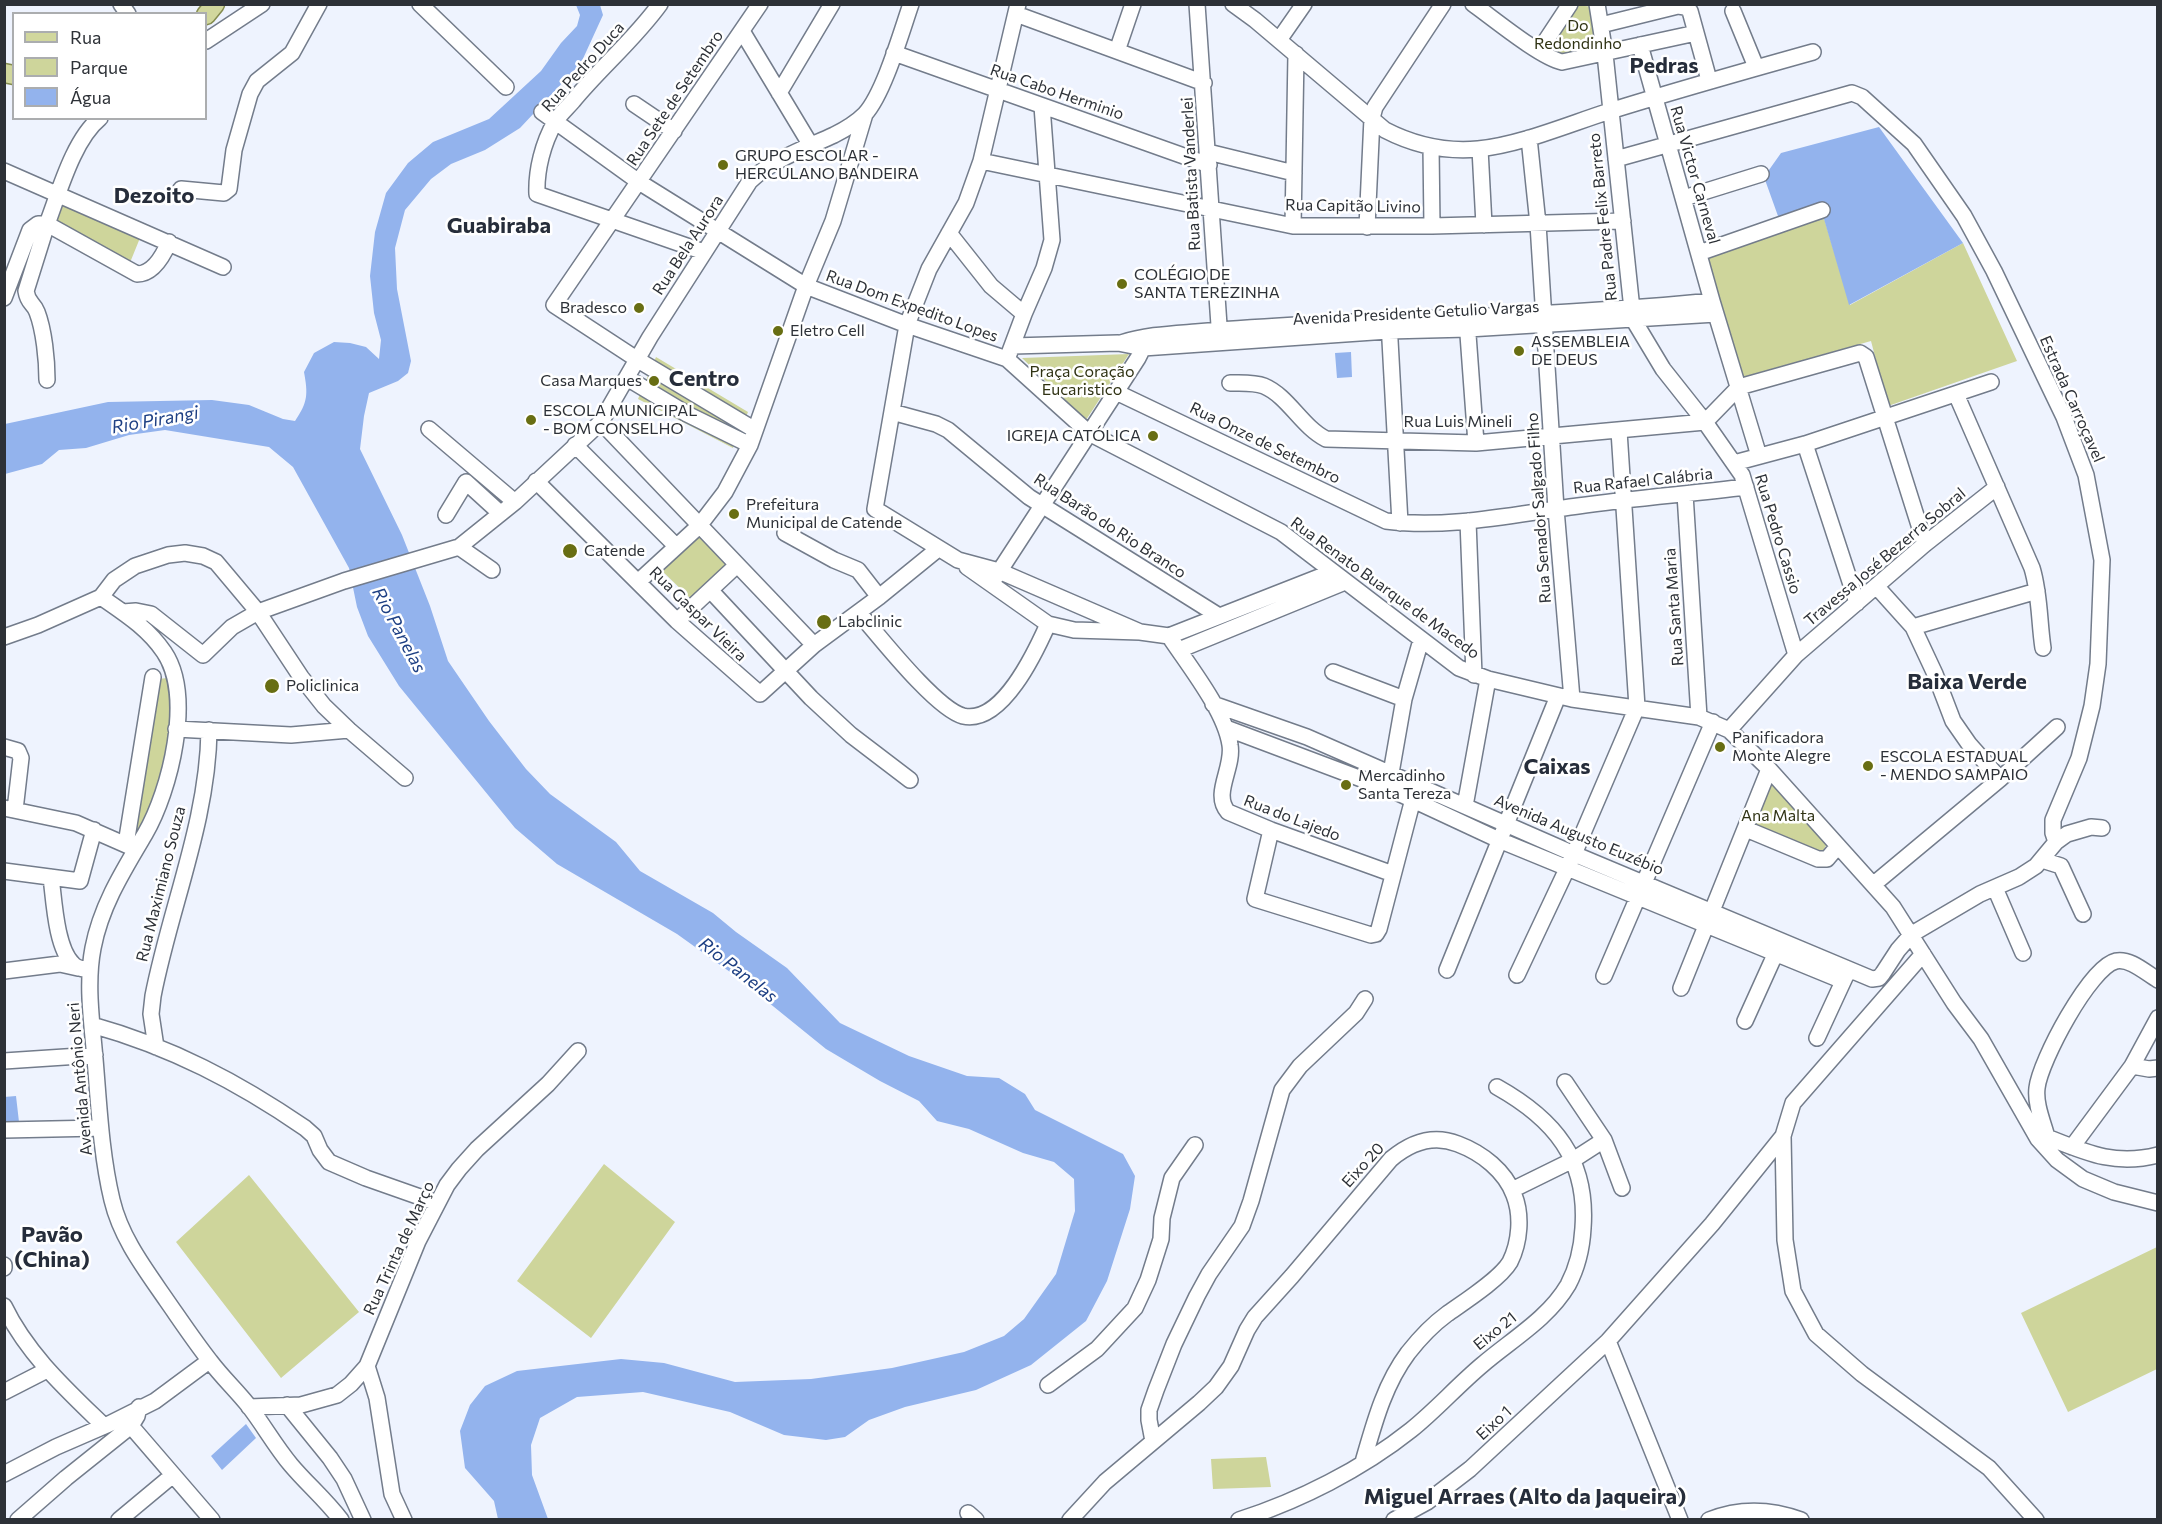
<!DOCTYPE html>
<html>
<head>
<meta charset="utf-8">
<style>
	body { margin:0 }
	#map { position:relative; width:2162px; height:1524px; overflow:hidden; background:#eef3fe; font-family:Commissioner,sans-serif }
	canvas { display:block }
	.frame { position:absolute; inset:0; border:6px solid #2d3137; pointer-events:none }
	.legend { position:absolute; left:12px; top:12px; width:195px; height:108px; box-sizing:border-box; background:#fff; border:2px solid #abadaf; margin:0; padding:8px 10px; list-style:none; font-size:18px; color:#2d3137 }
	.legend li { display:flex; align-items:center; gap:12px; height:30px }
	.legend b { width:30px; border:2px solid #abadaf }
</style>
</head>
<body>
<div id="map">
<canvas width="2162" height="1524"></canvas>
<div class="frame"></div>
<ul class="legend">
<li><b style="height:8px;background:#d1d79d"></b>Rua</li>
<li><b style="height:16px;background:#ced59b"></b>Parque</li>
<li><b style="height:16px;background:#93b3ed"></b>Água</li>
</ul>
</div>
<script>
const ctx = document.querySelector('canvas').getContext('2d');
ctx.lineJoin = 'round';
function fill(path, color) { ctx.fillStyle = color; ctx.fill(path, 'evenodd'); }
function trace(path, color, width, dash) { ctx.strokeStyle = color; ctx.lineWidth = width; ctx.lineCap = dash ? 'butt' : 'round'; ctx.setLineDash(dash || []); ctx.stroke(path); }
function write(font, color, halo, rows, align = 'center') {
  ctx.font = font + ' Commissioner,sans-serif'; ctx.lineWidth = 5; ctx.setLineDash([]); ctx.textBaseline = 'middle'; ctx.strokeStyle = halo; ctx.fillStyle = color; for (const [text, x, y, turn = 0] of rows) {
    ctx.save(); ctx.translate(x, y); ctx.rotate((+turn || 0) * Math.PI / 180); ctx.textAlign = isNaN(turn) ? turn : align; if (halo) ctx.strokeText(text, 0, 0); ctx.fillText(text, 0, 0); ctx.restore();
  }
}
fill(new Path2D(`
	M1575 5 1595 7 1602 51 1562 57 1547 52Z
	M61 203 140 238 129 265 51 223Z
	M1824 218 1850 305 1963 243 2017 361 1888 406 1871 341 1743 377 1707 255Z
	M1129 354 1086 420 1022 358Z
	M656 357 748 412 733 448 638 399Z
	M698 530 732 565 691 599 658 567Z
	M168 678C177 714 167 759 156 794 151 808 142 822 135 835L152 730 157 679Z
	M1771 780 1828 842 1821 854 1753 826Z
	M604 1164 675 1222 591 1338 517 1281Z
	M249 1175 359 1312 281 1378 176 1242Z
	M2157 1247V1369L2068 1412 2021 1313Z
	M1266 1457 1271 1487 1213 1489 1211 1459Z`), '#ced59b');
fill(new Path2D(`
	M576 5H600L603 15 581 63 520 128 485 150 451 164 431 179 405 210 395 248 397 289 411 361 408 373 398 381 369 393 364 416 360 449 402 535 430 606 448 661 489 721 526 769 550 794 616 842 640 871 713 913 736 932 787 968 840 1023 909 1056 967 1076 999 1078 1025 1094 1035 1110 1123 1154 1135 1176 1130 1209 1107 1281 1086 1321 1031 1365 976 1390 905 1407 869 1420 845 1437 826 1440 784 1435 730 1412 643 1392 577 1397 540 1418 531 1445 532 1475 548 1519H498L494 1501 465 1468 460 1431 470 1405 485 1386 517 1371 621 1359 664 1363 735 1382 811 1379 892 1368 964 1352 1004 1336 1024 1319 1056 1274 1075 1211 1074 1179 1054 1162 1023 1153 969 1129 937 1121 919 1101 880 1081 826 1049 737 977 677 934 557 864 515 828 399 686 368 636 357 607 349 568 293 467 269 447 165 430 129 435 86 448 59 450 42 464 5 474V424L108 402 212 400 249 405 283 419 295 421C308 402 308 394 304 372L314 353 334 342 350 343 366 347 379 359 381 340 374 313 370 276 375 232 386 193 408 163 433 142 489 119 541 71 561 43 577 26 580 15Z
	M1879 127 1963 243 1849 305 1824 219 1783 230 1764 177 1781 153Z
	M1351 352 1352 377 1337 378 1335 353Z
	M16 1096 19 1122 5 1123 4 1097Z
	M246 1424 256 1438 222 1470 211 1456Z`), '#93b3ed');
const minor = new Path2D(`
	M121 4 128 14
	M420 4 506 87
	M660 4C634 40 600 68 573 101 567 108 559 115 555 122 543 143 536 170 537 194L704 252
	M1018 4 981 161 966 203 929 269 907 325 875 509 958 560 999 571 1140 632
	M1197 4 1220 340
	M1233 4 1255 20 1385 130C1414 145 1445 152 1478 149 1520 145 1569 124 1610 111 1677 90 1745 71 1813 52
	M1473 4C1494 19 1540 57 1562 62L1696 33
	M1597 4 1605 54 1633 319 1663 369 1705 422 1742 475 1796 655
	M1733 11 1756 67
	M1016 14 1204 83
	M1601 25 1678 6 1685 7 1690 11 1709 80
	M742 31 810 144
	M1279 40 1304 4
	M206 41 262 4
	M1640 45 1712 301 1759 456
	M1117 51 1133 4
	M1539 51 1570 4
	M894 53 1209 165
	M779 93 832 4
	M634 104 674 131
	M542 112 639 182 806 286 907 325 1007 359 1089 433 1281 532 1459 668 1488 679 1572 699 1699 717 1729 730 1769 769 1893 907 1954 1003 1981 1039 2038 1139 2057 1160 2083 1179 2114 1192 2158 1203
	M1529 138 1538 224 1556 509 1572 699
	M1431 147 1432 226
	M1480 149 1484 225
	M1208 152 1294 173
	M1616 159 1852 93 1862 97 1914 144 1964 216 1994 271 2051 390 2064 417 2086 475 2102 560 2098 664 2092 706 2079 758 2053 820V833L2056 842
	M981 161 1293 226H1432L1623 221
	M4 171 223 267
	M181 189 224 193 229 189 234 150 250 94 257 81 292 53 319 4
	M1684 198 1761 174
	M1293 226 1296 54
	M1367 227 1372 118 1375 107 1443 4
	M949 233 991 286 1024 314
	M1699 253 1822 210
	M4 298 30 230 38 224H47C59 193 73 140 100 118
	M1467 321 1476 443
	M1389 322 1400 523
	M1121 343C1146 335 1170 334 1196 332 1230 329 1263 327 1296 325 1435 317 1574 315 1712 301
	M1013 346 1118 343 1143 348 1388 331 1468 329 1716 314
	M1009 354 1024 314 1044 268 1052 240 1042 106
	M627 378 687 414 750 445
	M47 380C47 360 44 330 37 312 33 302 28 304 26 291L47 224 137 274C153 274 163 256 169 242
	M1230 383C1241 383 1254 382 1264 386 1288 396 1302 427 1326 439L1476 443 1705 422 1739 387 1860 353 1866 357 1925 544
	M1116 392 1386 521C1449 529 1515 514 1578 506 1634 498 1690 494 1746 487
	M1956 394 2032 568C2040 594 2039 622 2043 648
	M892 412 936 424 948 430 1029 497 1219 616
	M601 422 814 645
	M429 429 515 502
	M755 430 638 360 554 305 760 4
	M1805 444 1857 603
	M575 445 676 546
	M1734 463 1805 444 1991 382
	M536 481 677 621 760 694 814 645 879 597 938 549
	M1685 494 1699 717
	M446 515 466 482 500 513
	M1468 521 1474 675
	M785 533 834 560 858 570 879 597
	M459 547 492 570
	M967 567 1048 624 1074 630 1140 632 1169 636 1332 572
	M995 578 1116 392 1138 358 1143 348 1142 339
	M638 582 699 526 725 492 750 445 806 286 833 221 865 114
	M1877 587 1913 627 1935 674 1953 721 1969 744 2000 779
	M711 591 811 698 851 735 910 780
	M101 597C124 613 148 628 164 652 194 696 170 791 145 834 123 871 101 906 93 948 86 984 92 1023 95 1059 99 1106 101 1154 112 1200 121 1238 145 1269 167 1301 181 1321 195 1342 210 1361 222 1377 236 1390 248 1405 263 1424 275 1446 291 1465 307 1484 326 1500 341 1520
	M123 612 136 611 151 614 203 655 232 627 258 612 344 581 459 547 515 502 601 422 650 337 750 181C773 159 806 148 834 135 844 130 857 122 865 114 884 93 901 33 911 4
	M859 613C879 636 936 709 963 716 1002 725 1036 651 1048 624
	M677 621 737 565
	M1913 627 2037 591
	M1169 636C1189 666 1225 711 1230 745 1234 768 1212 794 1228 812L1271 830 1393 874
	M4 637 38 625 101 597 114 580 135 566 168 555 185 553 203 556 216 562 258 612 301 677 324 706 349 730 405 778
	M1179 650 1345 582
	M1333 672 1404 699
	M1213 704 1307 737 1574 854 1872 979 1879 978 1883 973 1898 950 1912 934 1980 894 2019 877 2036 866 2056 842 2067 834 2091 827 2102 828
	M1226 728 1396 792 1499 840 1843 981
	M176 729 291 735 349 730
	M1729 730 1796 655 1925 544 1997 487
	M4 747 18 751 21 758 15 810
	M1391 773 1404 699 1421 640
	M1465 806 1488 679
	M4 808 76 823 133 848
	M1746 829 1818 859H1827L1838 846
	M1271 830 1255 899 1371 935 1376 934 1379 929 1413 799
	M126 844 153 677
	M2042 860 2061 866 2083 914
	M4 871 80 881 94 830
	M51 877C54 900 56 948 73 964 77 969 85 969 90 970
	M1874 884 2000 779 2057 727
	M1995 888 2023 953
	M1923 954 1793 1103 1783 1136 1785 1240 1793 1291 1816 1334 1862 1374 1989 1468 2036 1520
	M1447 970 1558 696
	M4 971 60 964 78 968
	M1517 975 1574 854 1637 707 1619 431
	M1604 976 1713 722
	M1681 988 1769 769
	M1745 1021 1778 948
	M92 1025C171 1047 238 1082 305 1128L314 1136 320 1150 329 1162 366 1178 437 1203
	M1817 1038 1847 973
	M156 1047 151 1014 153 996C170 908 208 821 209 730
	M4 1061 95 1055
	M2132 1066 2149 1069 2158 1068
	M1565 1082 1604 1140 1622 1188
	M4 1130 100 1128
	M2047 1137C2043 1122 2035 1104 2037 1088 2040 1061 2090 967 2116 961 2130 958 2146 973 2158 980
	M2038 1139 2047 1137C2087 1153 2115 1166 2158 1155
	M2072 1147 2132 1066 2158 1018
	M1512 1190 1573 1160 1604 1140
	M4 1265V1268
	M4 1306C27 1354 67 1390 104 1426
	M1608 1341 1680 1520
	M367 1366 377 1398 392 1494 404 1520
	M1048 1385 1097 1349 1135 1308 1148 1280 1161 1239 1162 1218 1172 1178 1195 1145
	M4 1392 47 1370
	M287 1405 330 1458 344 1479 363 1520
	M249 1407 301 1405 337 1395 351 1384 367 1366 418 1241 447 1185 459 1169 477 1149 548 1084 578 1051
	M131 1426 212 1520
	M1153 1441 1149 1420V1410L1156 1390 1174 1344 1197 1296 1209 1274 1242 1226 1251 1201 1282 1090 1300 1066 1356 1013 1365 999
	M4 1474 56 1447 109 1424 155 1401 209 1361
	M968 1513 976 1520
	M18 1520 66 1478 131 1426 137 1416 139 1407
	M119 1520 173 1475
	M1070 1520 1105 1482 1199 1403 1216 1387 1231 1366 1247 1330 1255 1317 1292 1276 1391 1159C1410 1143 1433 1134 1458 1144 1482 1153 1505 1171 1514 1195 1522 1215 1520 1242 1510 1262 1500 1279 1464 1302 1447 1314 1432 1325 1419 1339 1408 1353 1384 1385 1374 1424 1363 1462
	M1239 1520C1299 1501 1362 1469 1411 1430 1436 1410 1457 1386 1482 1365 1511 1340 1548 1319 1568 1285 1577 1268 1582 1247 1583 1228 1588 1159 1554 1119 1497 1087
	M1394 1520 1427 1502 1470 1469 1608 1341 1712 1224 1783 1136
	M1709 1520C1739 1508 1771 1509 1801 1520`);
const major = new Path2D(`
	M206 15 215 4
	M4 73 14 75`);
trace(minor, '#737c8b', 18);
trace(major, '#848b4f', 21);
trace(minor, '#fff', 15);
trace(major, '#d1d79d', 18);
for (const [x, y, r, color] of [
	[723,165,6,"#686e13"],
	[1122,284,6,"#686e13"],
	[639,308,6,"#686e13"],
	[778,331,6,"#686e13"],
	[1519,351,6,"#686e13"],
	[654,381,6,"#686e13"],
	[531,420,6,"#686e13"],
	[1153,436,6,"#686e13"],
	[734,514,6,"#686e13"],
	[570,551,8,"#686e13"],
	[824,622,8,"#686e13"],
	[272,686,8,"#686e13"],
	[1720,747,6,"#686e13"],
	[1868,766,6,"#686e13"],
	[1346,785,6,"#686e13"]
]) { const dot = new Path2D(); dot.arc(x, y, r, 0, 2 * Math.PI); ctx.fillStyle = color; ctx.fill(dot); trace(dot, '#fff', 2); }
write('16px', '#2f3213', '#fff', [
	["Do",1578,26],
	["Redondinho",1578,44],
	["Praça Coração",1082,372],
	["Eucaristico",1082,390],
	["Ana Malta",1778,816]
]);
write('16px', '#2d3137', '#fff', [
	["Rua Pedro Duca",583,67,-48],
	["Rua Cabo Herminio",1057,92,19],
	["Rua Sete de Setembro",675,98,-56],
	["Rua Batista Vanderlei",1191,174,-93],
	["Rua Victor Carneval",1695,175,74],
	["Rua Capitão Livino",1353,206,1],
	["Rua Padre Felix Barreto",1603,217,-96],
	["Rua Bela Aurora",688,245,-57],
	["Rua Dom Expedito Lopes",912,306,20],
	["Avenida Presidente Getulio Vargas",1416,313,-3],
	["Estrada Carroçavel",2072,399,66],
	["Rua Luis Mineli",1458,422],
	["Rua Onze de Setembro",1265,443,26],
	["Rua Rafael Calábria",1643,481,-6],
	["Rua Senador Salgado Filho",1539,508,-94],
	["Rua Barão do Rio Branco",1110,526,33],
	["Rua Pedro Cassio",1778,534,73],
	["Travessa José Bezerra Sobral",1885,557,-40],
	["Rua Renato Buarque de Macedo",1385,588,36],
	["Rua Santa Maria",1674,607,-94],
	["Rua Gaspar Vieira",698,614,44],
	["Rua do Lajedo",1292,818,21],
	["Avenida Augusto Euzébio",1579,835,23],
	["Rua Maximiano Souza",161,884,-76],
	["Avenida Antônio Neri",80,1079,-95],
	["Eixo 20",1363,1165,-48],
	["Rua Trinta de Março",399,1248,-65],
	["Eixo 21",1495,1331,-39],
	["Eixo 1",1494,1423,-43]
]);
write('16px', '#2d3137', '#fff', [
	["GRUPO ESCOLAR -",735,156],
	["HERCULANO BANDEIRA",735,174],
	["COLÉGIO DE",1134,275],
	["SANTA TEREZINHA",1134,293],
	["Bradesco",627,308,"right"],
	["Eletro Cell",790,331],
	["ASSEMBLEIA",1531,342],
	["DE DEUS",1531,360],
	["Casa Marques",642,381,"right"],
	["ESCOLA MUNICIPAL",543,411],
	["- BOM CONSELHO",543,429],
	["IGREJA CATÓLICA",1141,436,"right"],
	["Prefeitura",746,505],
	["Municipal de Catende",746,523],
	["Catende",584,551],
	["Labclinic",838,622],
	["Policlinica",286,686],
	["Panificadora",1732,738],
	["Monte Alegre",1732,756],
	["ESCOLA ESTADUAL",1880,757],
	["- MENDO SAMPAIO",1880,775],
	["Mercadinho",1358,776],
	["Santa Tereza",1358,794]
], 'left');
write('italic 18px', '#1d3f83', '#fff', [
	["Rio Pirangi",155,420,-10],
	["Rio Panelas",399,630,62],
	["Rio Panelas",738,970,38]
]);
write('bold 22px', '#262d3a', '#fff', [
	["Pedras",1664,66],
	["Dezoito",154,196],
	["Guabiraba",499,226],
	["Centro",704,379],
	["Baixa Verde",1967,682],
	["Caixas",1557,767],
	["Pavão",52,1235],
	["(China)",52,1260],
	["Miguel Arraes (Alto da Jaqueira)",1525,1497]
]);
</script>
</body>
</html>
